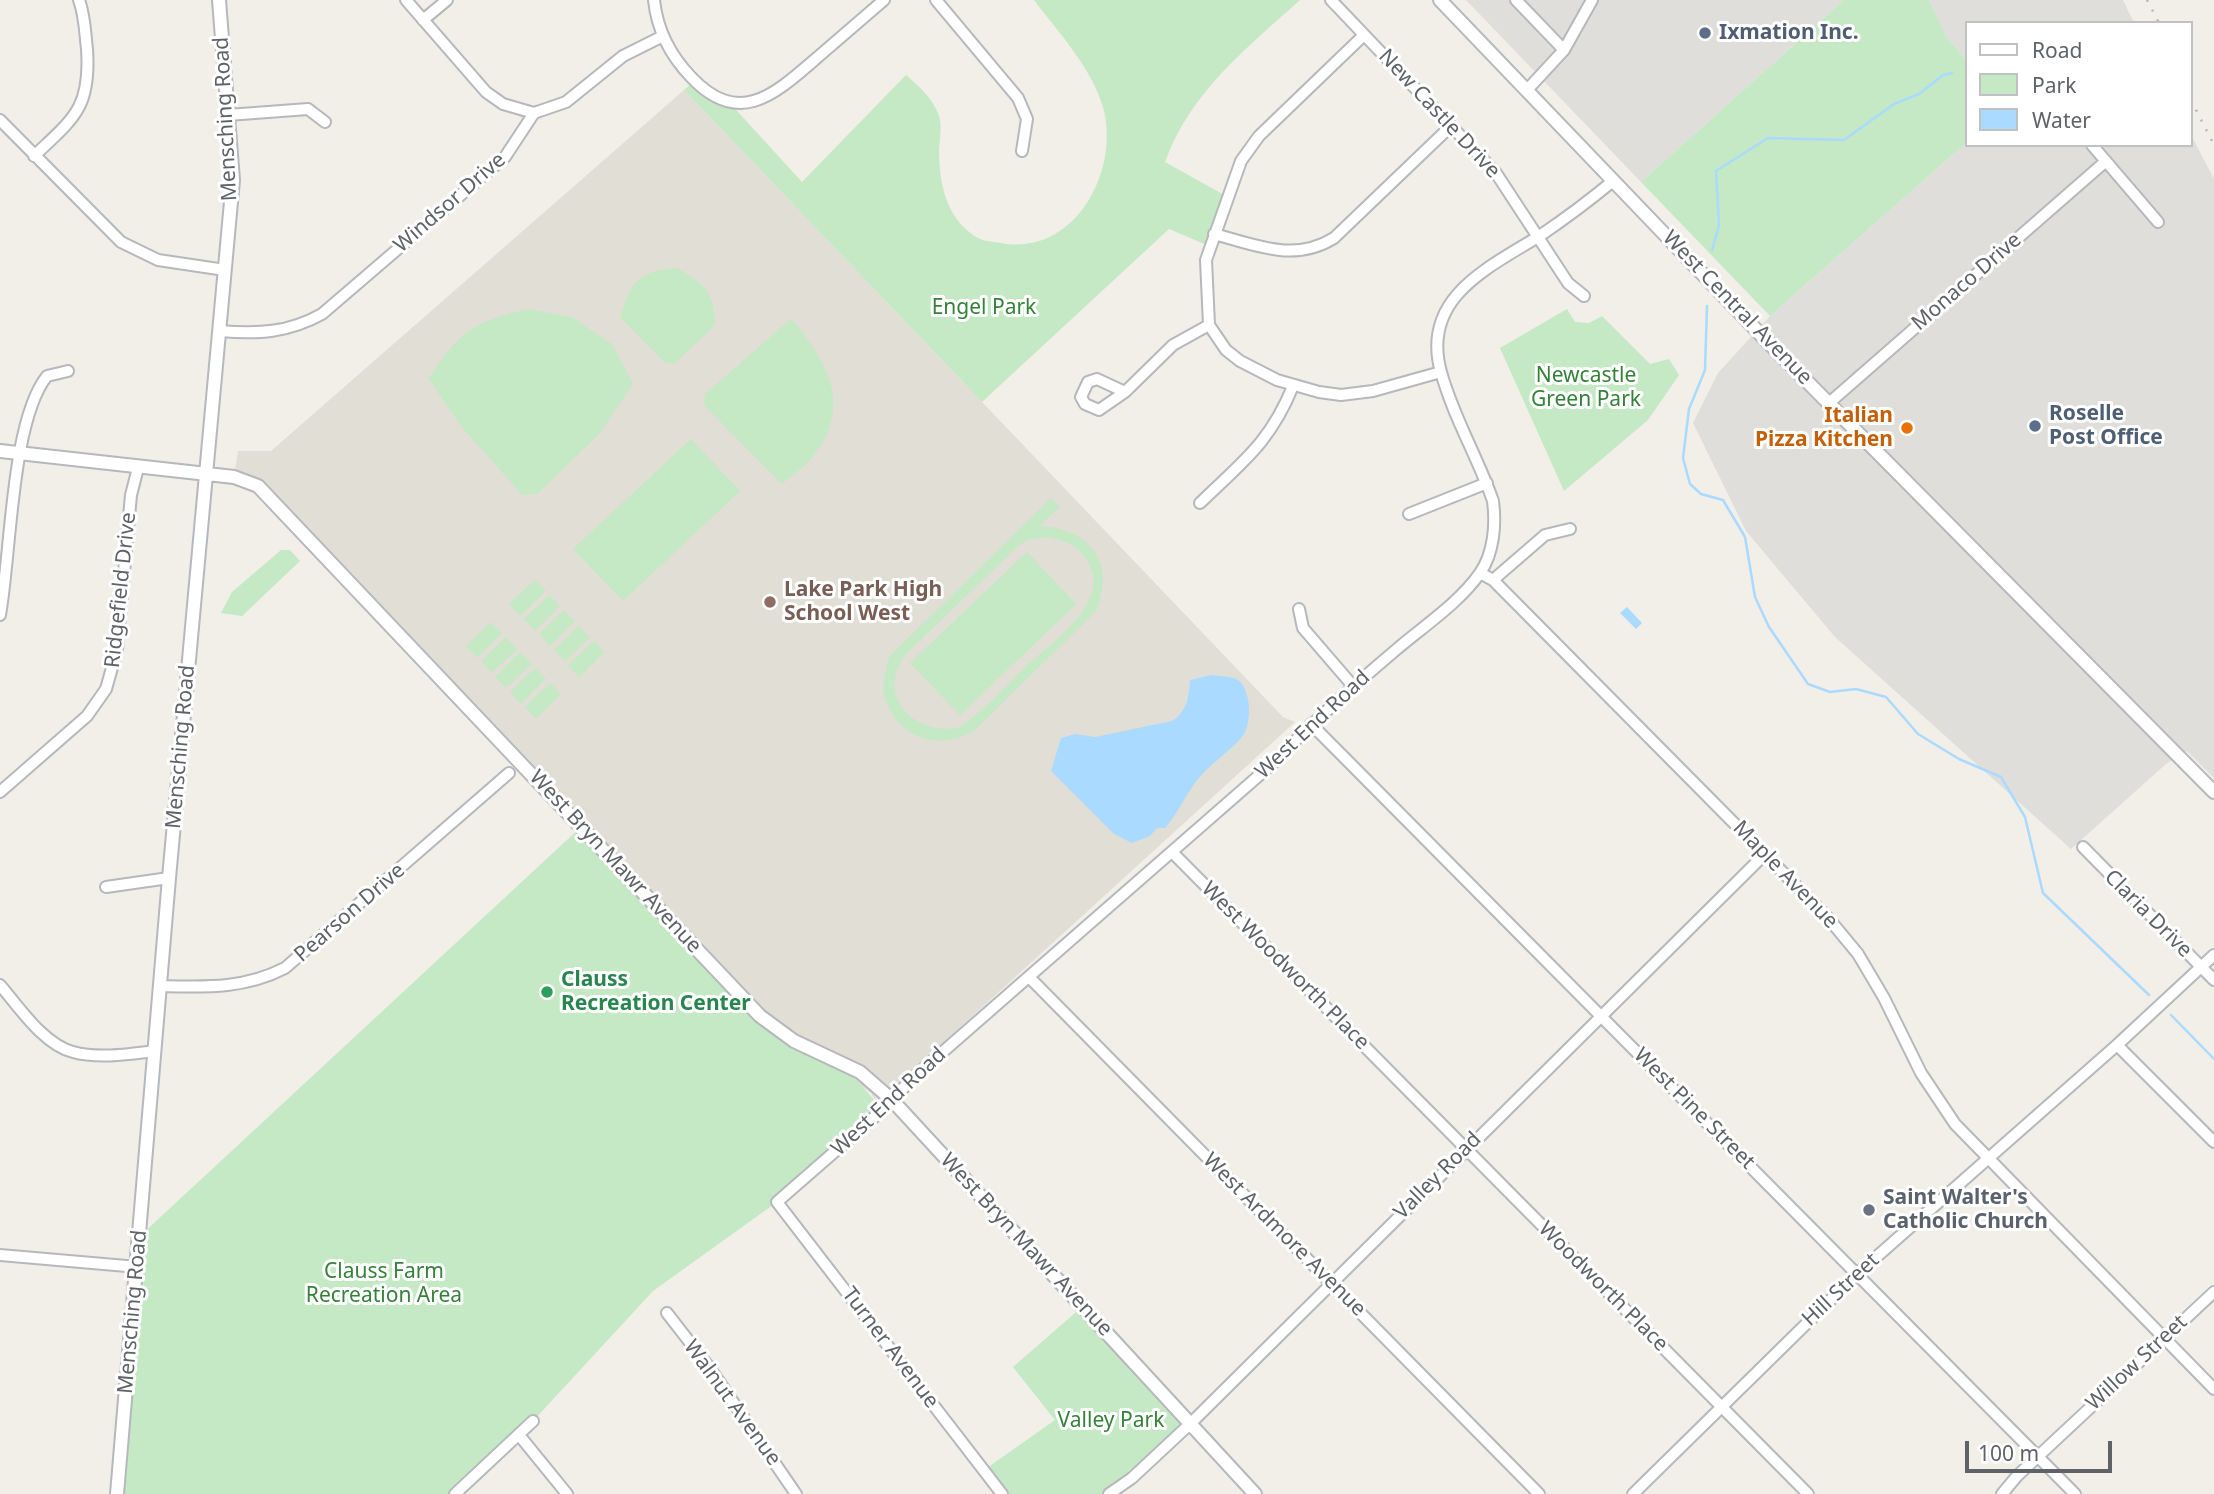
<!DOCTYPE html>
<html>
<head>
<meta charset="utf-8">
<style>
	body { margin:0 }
	#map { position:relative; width:2214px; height:1494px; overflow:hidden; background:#f1efe8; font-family:"Noto Sans",sans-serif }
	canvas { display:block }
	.legend { position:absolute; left:1965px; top:21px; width:228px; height:126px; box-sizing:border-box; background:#fff; border:2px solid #bfc1c3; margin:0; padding:9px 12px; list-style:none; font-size:21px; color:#5f6368 }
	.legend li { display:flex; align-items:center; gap:14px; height:35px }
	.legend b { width:35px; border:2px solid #bfc1c3 }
	.scale { position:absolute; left:1965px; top:1441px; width:147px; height:32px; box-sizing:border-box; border:4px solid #5f6368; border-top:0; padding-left:9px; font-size:21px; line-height:24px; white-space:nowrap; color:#5f6368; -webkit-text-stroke:5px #fff; paint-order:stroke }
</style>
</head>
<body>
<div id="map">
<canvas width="2214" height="1494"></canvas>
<ul class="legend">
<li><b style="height:9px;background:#fff"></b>Road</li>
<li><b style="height:19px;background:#c5e8c5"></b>Park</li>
<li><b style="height:19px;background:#aadaff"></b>Water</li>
</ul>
<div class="scale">100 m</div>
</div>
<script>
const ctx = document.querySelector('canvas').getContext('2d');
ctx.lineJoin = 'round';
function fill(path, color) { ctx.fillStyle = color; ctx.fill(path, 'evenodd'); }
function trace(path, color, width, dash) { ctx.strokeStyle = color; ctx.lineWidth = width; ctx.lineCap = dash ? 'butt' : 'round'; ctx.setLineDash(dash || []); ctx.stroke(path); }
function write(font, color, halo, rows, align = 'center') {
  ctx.font = font + ' "Noto Sans",sans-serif'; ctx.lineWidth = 6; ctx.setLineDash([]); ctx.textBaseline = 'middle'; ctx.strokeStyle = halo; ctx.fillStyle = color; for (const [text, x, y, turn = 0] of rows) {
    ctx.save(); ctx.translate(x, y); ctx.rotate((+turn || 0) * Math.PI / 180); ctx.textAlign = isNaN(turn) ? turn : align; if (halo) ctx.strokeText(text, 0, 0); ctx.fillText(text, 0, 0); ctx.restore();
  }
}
fill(new Path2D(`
	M1466 0H1844L1641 182Z
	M1929 0H2123L2134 23H1967V61L1947 38Z
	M2191 135 2214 179V778L2187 751 2166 764 2071 849 1835 637 1746 531 1693 423 1718 373 1770 316 1967 142V145H2191Z`), '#e0deda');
fill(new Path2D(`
	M684 90 1283 717 1295 722 877 1103 871 1093 760 1016 258 486 234 477 238 451H271Z`), '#e1ded6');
fill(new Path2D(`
	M1034 0H1300C1247 48 1190 92 1165 162L1226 196 1209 246 1169 229 982 402 684 90 695 81 728 101 802 182 906 75C920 87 933 99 939 116 942 125 940 139 939 148 939 182 945 217 976 237 982 241 994 242 1001 243 1074 257 1121 171 1103 107 1091 67 1059 33 1034 0Z
	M1844 0H1929L1947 38 1967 61V142L1770 316 1641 182Z
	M677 268C704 284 714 291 715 325L674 364 665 363 620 317C631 282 638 271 677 268Z
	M528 309 572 317 613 345 633 384 600 433 537 494 522 495 461 426 429 379C459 331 474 322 528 309Z
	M1567 309 1575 322 1589 323 1602 316 1650 364 1669 359 1679 375 1648 420 1564 491 1500 348Z
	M791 319C827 360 853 405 814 455 806 466 792 475 782 484L704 405 705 394Z
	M691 439 740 491 623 601 573 549Z
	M1051 498 1060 507 1039 526C1089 528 1117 562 1096 611L976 729C940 753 896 739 884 695 881 684 887 668 889 657ZM1048 537C1068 542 1081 547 1090 566 1108 606 1050 644 1025 667 1004 688 983 712 958 728 913 734 877 698 904 656L1017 547 1027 540Z
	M281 550H290L300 561 242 616 221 613 232 592Z
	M1027 552 1076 604 960 715 910 663Z
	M535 580 546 591 520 616 509 604Z
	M549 595 560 606 535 631 524 619Z
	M564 610 575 621 550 646 539 634Z
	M491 622 502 633 477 658 466 646Z
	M579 626 590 637 565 661 554 650Z
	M506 637 517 649 492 673 481 661Z
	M594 641 605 652 579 677 568 665Z
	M520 652 532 664 506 688 495 677Z
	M535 668 546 679 521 704 510 692Z
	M550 683 561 694 536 719 525 707Z
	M582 826 760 1016 837 1059 877 1103 872 1111 777 1202 653 1291 533 1421 455 1494H116L140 1236Z
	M1083 1306 1191 1423 1109 1494H1002L984 1470 1055 1420 1013 1367Z`), '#c5e8c5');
fill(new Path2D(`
	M1627 607 1642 623 1636 629 1620 613Z
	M1211 675C1219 676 1232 676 1238 680 1252 691 1252 724 1242 737 1229 752 1211 763 1198 779 1185 795 1179 812 1165 828H1157L1150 836 1132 843 1114 834 1051 771 1061 738 1075 734 1095 737 1172 721C1187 712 1189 696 1190 680Z`), '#aadaff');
trace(new Path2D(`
	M1712 250 1719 226 1716 171 1768 138 1844 140 1894 104 1919 94 1943 75 1952 73
	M1707 306 1705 370 1689 409 1683 458 1690 484 1701 494 1723 500 1745 537 1755 597 1769 627 1808 684 1830 692 1856 689 1886 697 1918 734 1959 759 2001 777 2025 817 2043 893 2149 995
	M2171 1015 2214 1059`), '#aadaff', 2.5);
const minor = new Path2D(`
	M406 0 486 92 503 104 534 113
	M654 0C657 29 670 55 691 77 740 129 776 93 819 56 840 38 862 19 884 0
	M936 0 1018 98 1027 119 1022 151
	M1331 0 1496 173 1568 283 1584 296
	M1516 0 1564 50
	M423 20 447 0
	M1364 35 1259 136 1241 161 1206 260 1209 325 1226 350 1240 361 1277 380 1319 392 1341 395 1373 391 1441 372
	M1527 90 1564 50 1592 0
	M228 115 308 109 325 122
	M0 120 121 242 158 260 225 270
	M2092 145 2158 222
	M34 156C74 118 91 108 87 49 85 33 85 16 79 0
	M1214 234C1256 245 1294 263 1334 238L1451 126
	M220 331C258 334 288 333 322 314L505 157 534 113 566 102 623 56 663 36
	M1125 392 1099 410 1085 404 1081 397 1088 382 1097 379 1125 392 1173 345 1209 325
	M1829 403 2106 161
	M1200 503C1242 462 1270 443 1293 386
	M1409 514 1487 483
	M1480 573 1493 580 1829 919 1858 954 1884 998 1921 1073 1955 1124 2214 1389
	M1493 580 1545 535 1570 529
	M1299 609 1303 628 1353 686
	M0 615C11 554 11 421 47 376L68 371
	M1311 724 2075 1494
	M0 792 87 716 106 689 117 650 131 495 138 468
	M2083 847 2214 980
	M1172 852 1808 1494
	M106 887 169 878
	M1029 977 1539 1494
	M0 985C19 1007 44 1045 73 1052 98 1059 130 1054 155 1051
	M161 986C206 987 244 989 285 968L509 773
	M2117 1045 2214 1142
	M0 1255 138 1267
	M667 1313 709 1367 796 1494
	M519 1435 567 1494
	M455 1494 533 1421
	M1002 1494 777 1202 879 1113 914 1077 1271 765C1311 724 1353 686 1397 649 1424 626 1460 602 1480 573 1494 553 1496 524 1493 501 1478 458 1453 416 1441 372 1420 297 1490 267 1541 235 1566 218 1590 200 1613 181
	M1109 1494 1132 1478 1191 1423 1765 854
	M1633 1494 1857 1274 2117 1045 2214 955
	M2002 1494 2017 1476 2214 1292`);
const tertiary = new Path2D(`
	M1440 0 1763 337 2214 792
	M0 451 234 477 258 486 760 1016 794 1041 860 1072 892 1100 1255 1494
	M117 1494 169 878 233 180 219 0`);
trace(minor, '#b5b8bc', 14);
trace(tertiary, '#b5b8bc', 16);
trace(minor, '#fff', 10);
trace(tertiary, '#fff', 12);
trace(new Path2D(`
	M2147 0 2159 23
	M2191 100 2214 145`), '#b6b7b8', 2.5, [2, 9]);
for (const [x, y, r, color] of [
	[1705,33,7,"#5c6f8a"],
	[2035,426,7,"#5c6f8a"],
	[1907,428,7,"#e8710a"],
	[770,602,7,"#8d6e63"],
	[547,992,7,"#2e9e5b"],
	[1869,1210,7,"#6b7280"]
]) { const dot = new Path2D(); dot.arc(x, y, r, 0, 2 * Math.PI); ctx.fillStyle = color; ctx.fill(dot); trace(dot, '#fff', 2.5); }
write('bold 21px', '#4e5e75', '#fff', [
	["Ixmation Inc.",1719,33],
	["Roselle",2049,414],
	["Post Office",2049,438]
], 'left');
write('21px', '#5f6368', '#fff', [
	["New Castle Drive",1439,114,47],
	["Mensching Road",226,119,-93],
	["Windsor Drive",450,203,-41],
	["Monaco Drive",1967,282,-41],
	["West Central Avenue",1737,308,46],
	["Ridgefield Drive",121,590,-84],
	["West End Road",1313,725,-43],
	["Mensching Road",181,747,-85],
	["West Bryn Mawr Avenue",615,862,47],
	["Maple Avenue",1785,875,46],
	["Pearson Drive",350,913,-41],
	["Claria Drive",2148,914,45],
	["West Woodworth Place",1285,966,45],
	["West End Road",889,1102,-43],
	["West Pine Street",1694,1109,45],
	["Valley Road",1438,1176,-45],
	["West Ardmore Avenue",1284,1235,45],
	["West Bryn Mawr Avenue",1026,1245,47],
	["Woodworth Place",1603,1287,45],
	["Hill Street",1841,1290,-43],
	["Mensching Road",133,1312,-85],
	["Turner Avenue",890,1348,53],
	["Willow Street",2137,1363,-43],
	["Walnut Avenue",732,1403,54]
]);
write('21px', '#348238', '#fff', [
	["Engel Park",984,308],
	["Newcastle",1586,376],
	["Green Park",1586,400],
	["Clauss Farm",384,1272],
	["Recreation Area",384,1296],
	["Valley Park",1111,1421]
]);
write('bold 21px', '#c56008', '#fff', [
	["Italian",1893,416],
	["Pizza Kitchen",1893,440]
], 'right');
write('bold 21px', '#785e54', '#fff', [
	["Lake Park High",784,590],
	["School West",784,614]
], 'left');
write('bold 21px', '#27864d', '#fff', [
	["Clauss",561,980],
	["Recreation Center",561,1004]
], 'left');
write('bold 21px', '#5b616d', '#fff', [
	["Saint Walter's",1883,1198],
	["Catholic Church",1883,1222]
], 'left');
</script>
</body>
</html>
